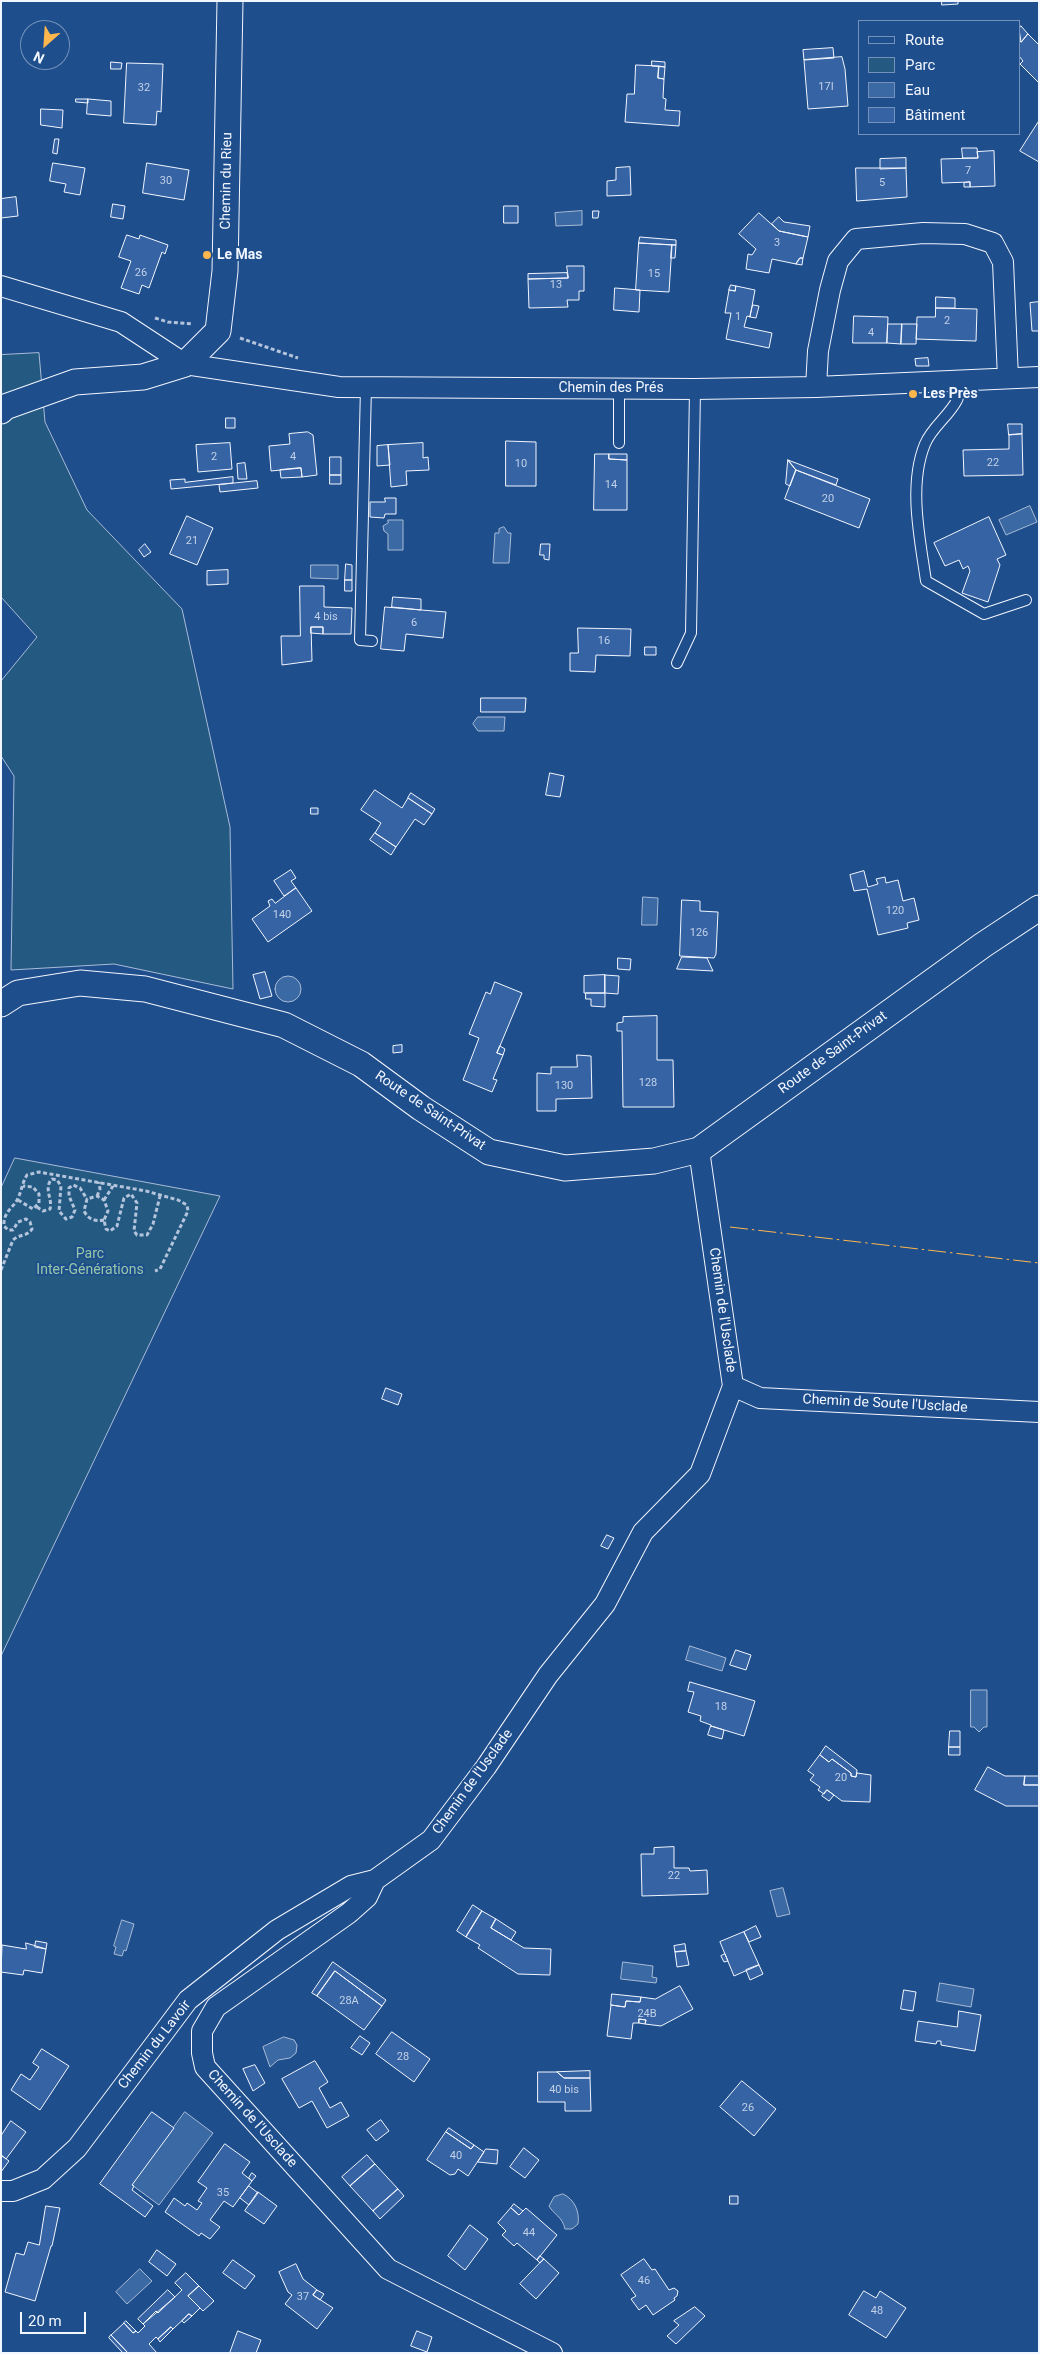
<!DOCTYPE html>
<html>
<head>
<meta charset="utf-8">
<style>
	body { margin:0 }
	#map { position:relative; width:1040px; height:2354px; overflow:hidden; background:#1f4e8c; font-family:Roboto,sans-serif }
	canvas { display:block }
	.frame { position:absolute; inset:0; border:2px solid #f2f6ff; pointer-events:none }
	.legend { position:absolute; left:858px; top:20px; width:162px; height:115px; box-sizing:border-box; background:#1f4e8c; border:1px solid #7391ba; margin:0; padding:6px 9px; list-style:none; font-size:15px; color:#f2f6ff }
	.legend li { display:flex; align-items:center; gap:10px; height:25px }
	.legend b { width:25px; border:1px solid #7391ba }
	.north { position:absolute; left:20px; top:20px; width:50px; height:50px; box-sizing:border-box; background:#1f4e8c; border:1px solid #7391ba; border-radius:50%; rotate:206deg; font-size:14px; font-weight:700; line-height:20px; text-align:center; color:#f2f6ff }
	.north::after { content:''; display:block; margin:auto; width:18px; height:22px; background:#ffb74d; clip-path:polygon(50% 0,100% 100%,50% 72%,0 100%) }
	.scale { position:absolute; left:20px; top:2312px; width:66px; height:22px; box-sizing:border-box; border:2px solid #f2f6ff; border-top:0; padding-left:6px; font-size:15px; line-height:18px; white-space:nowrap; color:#f2f6ff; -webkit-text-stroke:4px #1f4e8c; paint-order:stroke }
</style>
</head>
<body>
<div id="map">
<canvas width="1040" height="2354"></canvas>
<div class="frame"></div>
<ul class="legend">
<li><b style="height:6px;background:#1f4e8c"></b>Route</li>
<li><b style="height:14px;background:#245a82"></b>Parc</li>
<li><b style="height:14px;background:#3b69a3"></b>Eau</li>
<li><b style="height:14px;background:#3563a3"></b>Bâtiment</li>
</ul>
<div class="north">N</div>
<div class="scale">20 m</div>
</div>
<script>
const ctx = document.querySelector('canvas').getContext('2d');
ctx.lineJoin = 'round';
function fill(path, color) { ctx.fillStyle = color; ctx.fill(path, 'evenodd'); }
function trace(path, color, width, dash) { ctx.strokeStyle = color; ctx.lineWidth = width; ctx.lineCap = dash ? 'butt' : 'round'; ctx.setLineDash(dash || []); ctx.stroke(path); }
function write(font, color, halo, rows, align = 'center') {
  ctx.font = font + ' Roboto,sans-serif'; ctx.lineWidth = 4; ctx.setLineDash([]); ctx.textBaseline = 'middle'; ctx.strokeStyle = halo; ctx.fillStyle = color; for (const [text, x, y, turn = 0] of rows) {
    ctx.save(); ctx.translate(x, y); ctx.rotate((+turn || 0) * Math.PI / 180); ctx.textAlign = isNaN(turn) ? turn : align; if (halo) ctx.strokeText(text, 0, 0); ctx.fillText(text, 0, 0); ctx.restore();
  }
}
const green = new Path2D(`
	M39 353 45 422 87 510 182 609 230 827 233 989 114 964 11 970 14 776 1 756V681L37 637 1 597V355Z
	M15 1158 220 1196 1 1656V1188Z`);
fill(green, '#245a82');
trace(green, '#a8bbd7', 1);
const water = new Path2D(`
	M582 211V225L556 226 555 213Z
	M1030 506 1037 522 1006 535 999 520Z
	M388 520H403V550H388V534L384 531 383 526 388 523Z
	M504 527 508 533H511L509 563H493L495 533H499V529Z
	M311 565H338V579L311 578Z
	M478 717H505L504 731H478L473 724Z
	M643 897 658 898 657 925H642Z
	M275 989a13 13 0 1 1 26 0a13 13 0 1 1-26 0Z
	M690 1646 726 1658 722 1671 686 1660Z
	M971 1690H987V1727H984L979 1732 974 1727H971Z
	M783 1888 790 1914 777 1917 770 1891Z
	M122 1920 134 1924 126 1951 124 1950 122 1956 114 1954 116 1947 114 1946Z
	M623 1962 653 1966 652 1977 657 1978 656 1983 621 1979Z
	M940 1983 974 1989 971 2007 937 2001Z
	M284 2037 294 2040 297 2045 296 2053 290 2058 278 2060 270 2067 263 2047Z
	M185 2112 213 2133 159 2205 132 2185Z
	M563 2194C574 2199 580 2211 578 2224L572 2229H565C562 2216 554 2215 549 2206L554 2197Z
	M140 2269 152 2281 127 2304 116 2292Z`);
fill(water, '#3b69a3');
trace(water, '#a8bbd7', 1);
const building = new Path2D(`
	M942 1H958V4L942 5Z
	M1021 26 1028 34 1021 42 1019 29Z
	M1028 34 1039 45V83L1020 64 1023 61 1019 56V40L1021 42Z
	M833 48 834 58 804 60 803 50Z
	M842 57 845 69 848 106 808 109 804 60Z
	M652 61 665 62V67L652 66Z
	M111 62 122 63 121 69H111Z
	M127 63 163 64 161 112 157 111 156 125 124 123Z
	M636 65 659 66 658 78 664 79 663 98 666 99 665 110 680 111 679 126 625 122 627 94H634Z
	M659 66 665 67 664 79 658 78Z
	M76 99H88V103L76 102Z
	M88 99 111 101V116L87 114Z
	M41 109 63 110 62 128 41 125Z
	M1039 121V162L1020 151Z
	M55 139H59L57 154 53 153Z
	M962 148H977L978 158H963Z
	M994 151 995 186 970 187V182L942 183 941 159 978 158 977 152Z
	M906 158V168L880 169V159Z
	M53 163 85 168 80 195 64 192 66 184 50 181Z
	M147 163 189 170 184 200 143 193Z
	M630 167 631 195 607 196V181L616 180V168Z
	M856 168H906L907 197 857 201Z
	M970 182V187H964V183Z
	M16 197 18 216 1 218V199Z
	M113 204 125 206 123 219 111 217Z
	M504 206H518V223H504Z
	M593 211H599L598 218H593Z
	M759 213 779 231 808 237 803 258H800L796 264 772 259 769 273 746 269 748 254 752 255 756 249 739 234Z
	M779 217 784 222 810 226 808 237 779 231 772 224Z
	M127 235 139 239 140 235 168 245 165 254 162 252 149 288 142 285 139 294 121 288 131 261 119 257Z
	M640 237 676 240V245L639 243Z
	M639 243 672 245 669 292 636 290Z
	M672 245H676L675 258H671Z
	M800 258H803L802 265 796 264Z
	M567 266H584V291H579V300H567L568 307 529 308 528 279 568 278Z
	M567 273 568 278 528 279V274Z
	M731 285 736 286 735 291 729 290Z
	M736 286 755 290 750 317 747 316 744 327 772 333 769 348 726 339 731 313H725L729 290 735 291Z
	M615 288 640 290 639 312 614 310Z
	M936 297 955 298V308H936Z
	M1039 302V331H1032L1030 303Z
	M753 305 759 306 756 318 750 317Z
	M936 308 977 309 976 341 916 339 917 317H935Z
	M854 316 888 317 887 343H853Z
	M888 324H902L901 344 887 343Z
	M902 324H917L916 344H901Z
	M928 358 929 366H916L915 359Z
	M226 418H235V428H226Z
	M1008 424H1022V434L1009 435Z
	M308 432 313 435 317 475 302 477 301 468 271 471 269 446 290 444 289 434Z
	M1022 434 1023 475 964 476 963 450 1009 449V435Z
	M506 441 536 442V486H506Z
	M230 443 232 469 198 472 196 445Z
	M423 443V458L428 457 429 470 406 471 407 485 391 487 388 445Z
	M388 445 390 465 377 466V446Z
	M595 454H609V459L627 460V510H594Z
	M609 454H627V460L609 459Z
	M330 457H341V475H330Z
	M788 460 838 479 836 485 796 470Z
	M788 460 796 470 790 486 786 484Z
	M245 463 247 479H238L237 464Z
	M301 468 302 477 281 478 280 470Z
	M796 470 870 499 859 528 785 499Z
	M330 475H341V484H330Z
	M233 477V483L171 489 170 480 185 479V482Z
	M257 481 258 488 220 492 219 485Z
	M385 498H396V514H385L384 518 370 517V502H385Z
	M187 516 213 528 197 565 170 554Z
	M989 517 1006 555 997 559 1000 565 988 602 962 593 970 571 968 566 963 569 959 560 945 566 934 543Z
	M145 544 151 552 144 557 139 550Z
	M541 544H550L549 560 544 559V555H540Z
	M346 564 352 565V580H345Z
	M228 570V584L207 585V571Z
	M345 580H352V591H345Z
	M300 586H324V607L352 608 351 634H323V627H311L312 661 282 665 281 636H300Z
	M393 597 421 599V610L392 607Z
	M385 607 446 612 443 638 406 634 404 651 381 649Z
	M311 627H323V634L311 633Z
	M578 628 631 629 630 656 596 655 595 672 570 671V653H578Z
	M645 647H656V655H645Z
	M481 698H526L525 712H481Z
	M550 773 564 776 560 797 546 795Z
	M375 790 402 808 408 798 432 814 424 825 415 819 396 847 375 833 381 823 361 810Z
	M411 793 435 809 432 814 408 798Z
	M311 808H318V814H311Z
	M375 833 396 847 391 855 370 840Z
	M291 870 296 878 291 881 296 888 284 896 274 881Z
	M864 871 868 887 878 884 876 879 885 877 886 883 898 880 903 901 914 898 919 920 907 923 908 928 878 935 867 889 854 891 850 875Z
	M296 888 312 911 268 942 252 919 270 906 268 901 272 899 275 903Z
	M682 900 700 901V911L718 912 716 954 714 958 680 956Z
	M682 957 707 958 713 971 677 969Z
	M618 958 631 959 630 970 618 969Z
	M265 972 272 996 260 999 253 975Z
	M605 975 619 976 618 994 605 993Z
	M605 975V993H584V976Z
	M495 982 522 993 497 1053 503 1055 493 1079 497 1080 492 1092 463 1080 479 1038 469 1034 486 992 490 994Z
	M586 993H605V1007L591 1006V999H586Z
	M657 1016V1060H673L674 1107H623L622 1031H617V1023L623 1022V1017Z
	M402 1045V1052L393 1053V1046Z
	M500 1046 505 1049 503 1055 497 1053Z
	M577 1055 591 1056 592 1098 556 1099V1111H537V1073L551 1074V1067H577Z
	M386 1388 402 1394 398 1405 382 1399Z
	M607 1535 614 1538 608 1549 601 1546Z
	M736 1650 751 1655 746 1670 730 1665Z
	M690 1682 755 1701 744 1736 711 1726V1725L700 1721 701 1716 688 1712 694 1692 688 1691Z
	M711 1726 724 1730 722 1739 708 1735Z
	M950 1731H960V1747H949Z
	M826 1746 857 1770 856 1777 851 1776V1773L832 1759 829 1762 820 1755Z
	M949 1747H960V1755H949Z
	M820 1755 829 1762 832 1759 851 1773V1776L856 1777 857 1773 871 1775 870 1802 842 1801 827 1790 824 1794 818 1790 820 1787 810 1780 814 1775 808 1771Z
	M988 1767 1005 1776H1025L1024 1785H1039V1806H1006L975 1790Z
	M1025 1776H1039V1785H1024Z
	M827 1790 834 1795 829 1801 822 1796Z
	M674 1847V1868H689L690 1871 707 1870 708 1894 642 1896 641 1854H654V1848Z
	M473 1905 482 1911 466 1937 457 1931Z
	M482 1911 496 1919 491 1928 524 1948 551 1949 550 1975 518 1974 478 1948 480 1945 466 1937Z
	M496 1919 516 1932 511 1940 491 1928Z
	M756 1926 761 1937 749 1942 744 1932Z
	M744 1932 759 1965 734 1976 720 1942Z
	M36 1941 47 1943 46 1949 35 1947Z
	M26 1943 46 1949 42 1973 24 1970 23 1975 1 1972 2 1945 26 1949Z
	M685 1944 686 1951 675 1952 674 1946Z
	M686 1951 689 1965 677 1967 675 1952Z
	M725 1954 728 1961 724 1962 721 1956Z
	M333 1962 386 2000 382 2006 335 1971 317 1996 312 1993Z
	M759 1965 763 1974 750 1980 746 1970Z
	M335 1971 382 2006 364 2030 317 1996Z
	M680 1986 693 2009 661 2026 645 2024 646 2020 639 2019V2023H633L631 2039 607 2036 611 2005 625 2007 626 2001 640 2002 641 1997 655 1999Z
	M904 1990 916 1992 913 2011 901 2009Z
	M612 1994 641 1997 640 2002 626 2001 625 2007 611 2005Z
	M959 2011 981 2015 975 2051 941 2045V2041H937L936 2044 915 2041 918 2021 957 2027Z
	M639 2019 646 2020 645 2024 639 2023Z
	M392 2032 430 2059 414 2082 376 2054Z
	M360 2036 370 2043 362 2055 351 2048Z
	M42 2049 69 2066 40 2110 11 2090 21 2074 30 2080 39 2067 33 2063Z
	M315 2061 328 2082 319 2088 330 2108 341 2102 349 2116 327 2128 312 2101 299 2108 282 2079Z
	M255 2065 265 2083 253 2091 243 2069Z
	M590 2071V2078H564L557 2072Z
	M538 2072H557L564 2078H590L591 2111H565V2102H538Z
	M742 2081 776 2109 754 2136 720 2107Z
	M152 2112 174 2128 132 2185 134 2186 132 2190 153 2206 145 2217 100 2184Z
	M381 2120 389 2131 376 2141 367 2130Z
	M11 2121 26 2132 6 2159 1 2155V2136Z
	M449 2128 474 2145 471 2149 446 2132Z
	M446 2132 471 2149 474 2145 484 2152 468 2176 458 2169 455 2174 450 2175 427 2160Z
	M225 2144 250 2162 242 2173 252 2181 233 2207 224 2201 210 2220 220 2227 210 2239 201 2233 199 2236 165 2212 174 2198 185 2206 187 2203 197 2210 202 2203 198 2201 207 2188 198 2182Z
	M524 2148 539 2160 525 2178 510 2167Z
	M486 2149 498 2150 497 2164 478 2162Z
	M1 2155 9 2161 1 2172Z
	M367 2155 375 2164 350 2186 342 2177Z
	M375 2164 398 2189 373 2211 350 2186Z
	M252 2173 256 2176 252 2181 249 2178Z
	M249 2186 258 2193 249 2205 240 2198Z
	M398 2189 404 2196 380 2219 373 2211Z
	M258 2192 277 2206 264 2224 245 2211Z
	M730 2196H738V2204H730Z
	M514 2204 523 2211 519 2215 511 2208Z
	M46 2206 60 2208 52 2246H51L35 2301 5 2292 16 2253 24 2255 28 2242 39 2245Z
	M511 2208 519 2215 526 2208 557 2235 537 2260 517 2243 514 2246 502 2235 506 2231 498 2223Z
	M470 2225 488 2239 465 2270 448 2256Z
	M157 2250 176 2264 167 2276 149 2262Z
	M540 2256 544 2259 540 2263 537 2260Z
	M544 2259 559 2273 536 2299 520 2284Z
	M644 2259 652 2270 655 2269 669 2290 674 2288 678 2291 677 2296 674 2298 675 2300 653 2315 646 2305 639 2310 631 2299 636 2296 621 2275Z
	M233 2260 255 2276 245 2289 223 2273Z
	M296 2264 303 2279 317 2290 313 2295 333 2308 317 2329 285 2304 292 2295 288 2292 279 2272Z
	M186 2273 199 2286 188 2296 200 2308 192 2316 189 2314 173 2329 171 2327 158 2339 156 2337 149 2344 157 2353H128L111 2335 124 2323 133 2333 136 2331 138 2333 145 2326 143 2324 156 2311 158 2313 182 2290 175 2283Z
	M199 2286 214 2301 203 2311 188 2296Z
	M168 2290 175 2297 143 2324 138 2319Z
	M317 2290 324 2294 320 2300 313 2295Z
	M864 2291 876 2298 880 2291 906 2308 886 2338 849 2315Z
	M695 2307 705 2316 676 2344 667 2336 679 2325 674 2321Z
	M189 2314 192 2316 184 2323 182 2321Z
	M126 2321 136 2331 133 2333 124 2323Z
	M171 2327 173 2329 160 2342 158 2339Z
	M238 2331 261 2340 256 2353H230Z
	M417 2331 432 2337 427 2352 411 2346Z
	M111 2335 128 2353H123L109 2338Z`);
fill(building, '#3563a3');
trace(building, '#f2f6ff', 1);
const service = new Path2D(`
	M959 381C958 387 960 396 957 400 949 416 932 427 925 444 908 485 920 539 926 581L984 614 1026 600
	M366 387 360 640 372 641
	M619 443V389
	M677 663 691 633 695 389`);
const minor = new Path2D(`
	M1 286 121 322 185 364 339 387 695 389 816 387 1039 377
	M816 387 818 351 830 290 838 261 856 239 923 233 965 234 993 243 1003 262 1008 378
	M733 1386 760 1398 1039 1412
	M1 2191H13L43 2179 77 2148 188 2000 277 1930 351 1886 375 1880
	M552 2353 388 2269 205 2067 202 2053V2031L216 2007 349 1913 367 1897 375 1880 431 1840 486 1767 548 1675 605 1604 643 1532 700 1474 733 1386 699 1150`);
const tertiary = new Path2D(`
	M1 411 5 407 75 382 143 377 185 364 218 331 225 271 230 1
	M1 1004 18 993 80 983 145 989 284 1025 361 1064 421 1108 489 1152 565 1168 654 1161 699 1150 983 945 1039 908`);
trace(service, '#f2f6ff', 12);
trace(minor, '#f2f6ff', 22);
trace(tertiary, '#f2f6ff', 27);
trace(new Path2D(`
	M155 318 168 322 193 324
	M240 338 298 358
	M97 1196 100 1189 99 1182
	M18 1200 33 1209 39 1203V1194L33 1187 23 1186
	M104 1200 113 1186
	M37 1207 43 1211 50 1209C53 1199 43 1188 52 1179L57 1180 61 1186 59 1211 66 1219 72 1217 75 1210 69 1196V1188L73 1185 80 1188 87 1199
	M104 1220C95 1222 88 1219 84 1211L87 1199 97 1196 104 1200 108 1211 104 1220 106 1229 110 1231 117 1226 124 1198 131 1194 137 1203 134 1231 137 1235H147L153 1224 160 1196
	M1 1270 13 1240C19 1234 27 1237 32 1229L30 1222 26 1219 18 1222 13 1230H8L4 1226C3 1211 14 1208 18 1198 22 1190 22 1183 27 1175L39 1172 146 1191 178 1200 187 1205 188 1211 160 1269 155 1271`), '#b3c4dc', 3, [4, 2.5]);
trace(service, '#1f4e8c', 10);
trace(minor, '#1f4e8c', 20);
trace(tertiary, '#1f4e8c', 25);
trace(new Path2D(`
	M730 1227 1039 1263`), '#ffb74d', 1, [18, 4, 2.5, 4]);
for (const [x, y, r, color] of [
	[207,255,5,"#ffb74d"],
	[913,394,5,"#ffb74d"]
]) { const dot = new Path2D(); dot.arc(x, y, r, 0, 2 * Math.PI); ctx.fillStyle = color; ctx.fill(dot); trace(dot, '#1f4e8c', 2); }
write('11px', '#c3d1e8', null, [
	["17I",826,87],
	["32",144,88],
	["7",968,171],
	["30",166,181],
	["5",882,183],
	["3",777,243],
	["26",141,273],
	["15",654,274],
	["13",556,285],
	["1",738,317],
	["2",947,321],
	["4",871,333],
	["2",214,457],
	["4",293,457],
	["22",993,463],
	["10",521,464],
	["14",611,485],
	["20",828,499],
	["21",192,541],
	["4 bis",326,617],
	["6",414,623],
	["16",604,641],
	["120",895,911],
	["140",282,915],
	["126",699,933],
	["128",648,1083],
	["130",564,1086],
	["18",721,1707],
	["20",841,1778],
	["22",674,1876],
	["28A",349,2001],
	["24B",647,2014],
	["28",403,2057],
	["40 bis",564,2090],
	["26",748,2108],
	["40",456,2156],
	["35",223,2193],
	["44",529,2233],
	["46",644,2281],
	["37",303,2297],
	["48",877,2311]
]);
write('14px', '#f2f6ff', '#1f4e8c', [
	["Chemin du Rieu",227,181,-89],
	["Chemin des Prés",611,388],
	["Route de Saint-Privat",833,1053,-36],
	["Route de Saint-Privat",430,1111,34],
	["Chemin de l'Usclade",722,1310,82],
	["Chemin de Soute l'Usclade",885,1404,3],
	["Chemin de l'Usclade",473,1782,-54],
	["Chemin du Lavoir",155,2045,-52],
	["Chemin de l'Usclade",252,2119,48]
]);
write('bold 14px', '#f2f6ff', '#1f4e8c', [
	["Le Mas",217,255],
	["Les Près",923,394]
], 'left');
write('14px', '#97c8a6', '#1f4e8c', [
	["Parc",90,1254],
	["Inter-Générations",90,1270]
]);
</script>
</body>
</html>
